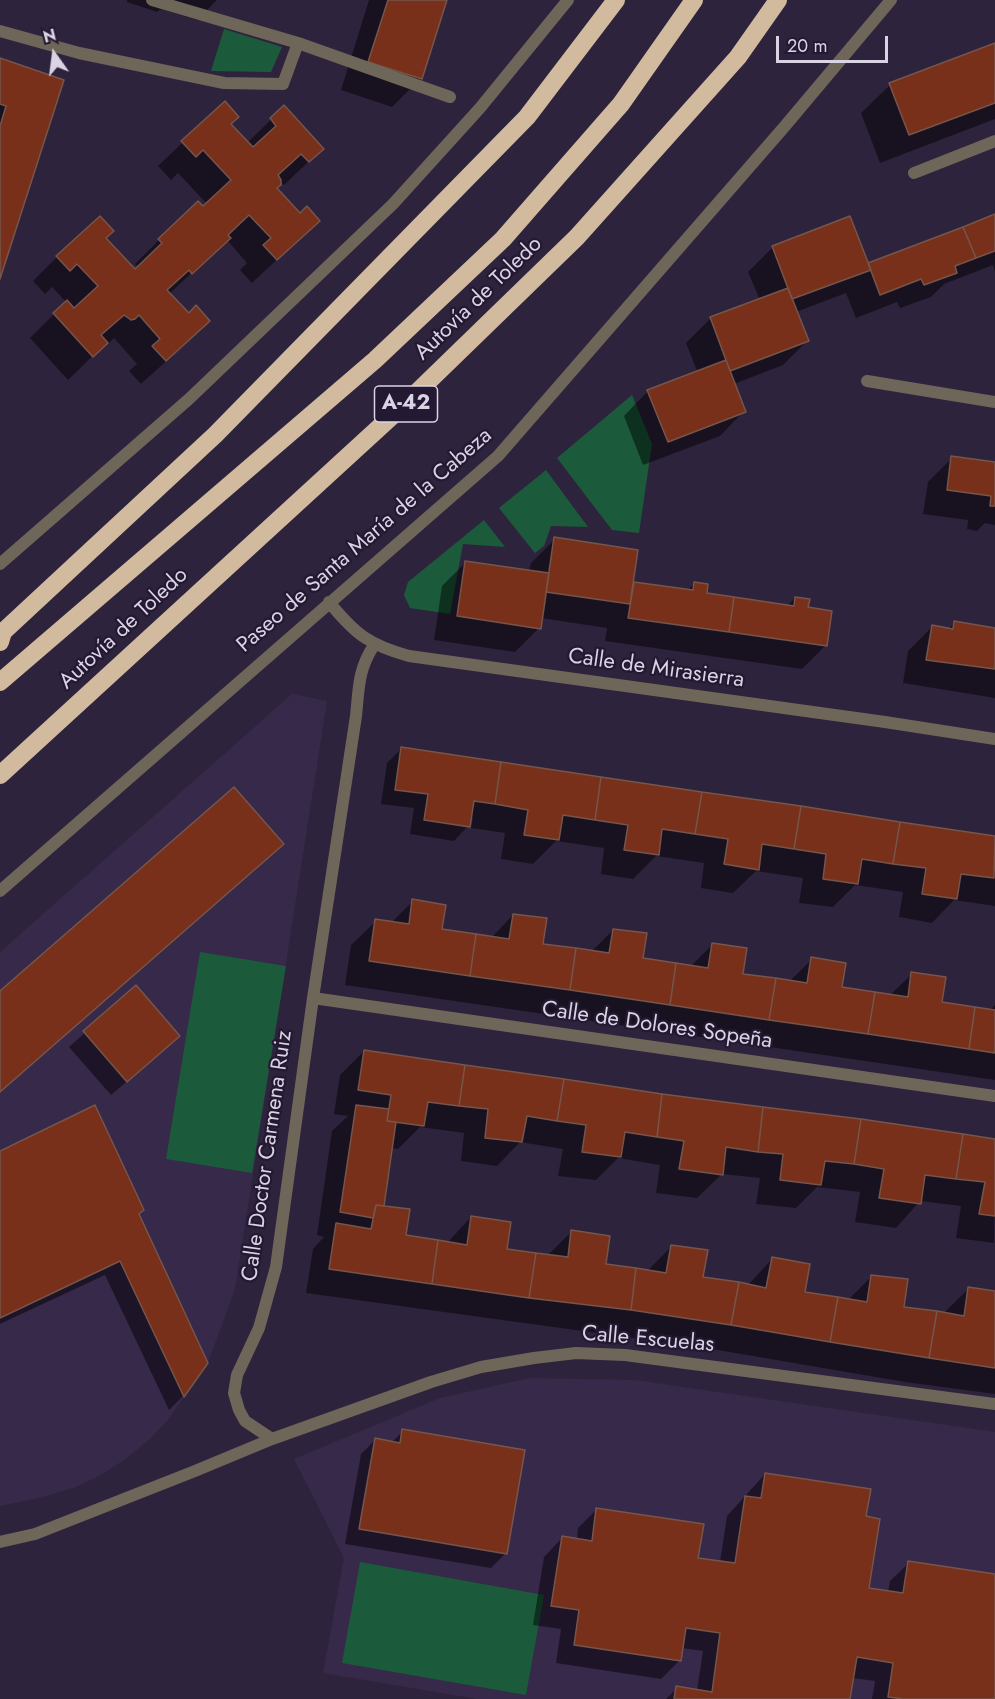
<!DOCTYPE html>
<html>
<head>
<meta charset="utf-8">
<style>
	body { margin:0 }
	#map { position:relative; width:995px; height:1699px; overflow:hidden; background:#2e233c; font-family:Jost,sans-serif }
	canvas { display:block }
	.north { position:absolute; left:24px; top:24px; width:60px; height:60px; -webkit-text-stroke:4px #241932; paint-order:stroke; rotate:346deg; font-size:16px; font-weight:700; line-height:24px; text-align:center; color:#dad3e4 }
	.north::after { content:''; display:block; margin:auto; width:21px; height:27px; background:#dad3e4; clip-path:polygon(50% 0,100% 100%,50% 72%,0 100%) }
	.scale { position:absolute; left:776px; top:36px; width:112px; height:27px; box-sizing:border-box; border:3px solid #dad3e4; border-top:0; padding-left:8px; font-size:18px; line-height:21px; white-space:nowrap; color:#dad3e4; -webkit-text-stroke:4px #241932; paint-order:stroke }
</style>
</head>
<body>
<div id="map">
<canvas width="995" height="1699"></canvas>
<div class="north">N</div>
<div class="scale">20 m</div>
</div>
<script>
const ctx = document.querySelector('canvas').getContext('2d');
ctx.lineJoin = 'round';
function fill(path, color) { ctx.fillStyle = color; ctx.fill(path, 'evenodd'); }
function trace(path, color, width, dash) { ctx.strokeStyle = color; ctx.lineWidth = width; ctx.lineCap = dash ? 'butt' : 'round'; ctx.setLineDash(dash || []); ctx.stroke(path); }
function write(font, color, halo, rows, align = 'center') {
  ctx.font = font + ' Jost,sans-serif'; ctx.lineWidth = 4.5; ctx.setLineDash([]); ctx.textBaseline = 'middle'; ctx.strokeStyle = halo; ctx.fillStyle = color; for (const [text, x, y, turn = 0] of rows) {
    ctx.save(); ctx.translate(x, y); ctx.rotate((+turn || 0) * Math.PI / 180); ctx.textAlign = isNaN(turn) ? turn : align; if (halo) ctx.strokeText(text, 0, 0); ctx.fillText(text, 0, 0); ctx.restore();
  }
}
fill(new Path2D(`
	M292 694 327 701 235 1289 208 1363 167 1421 150 1439 124 1460 101 1475 73 1488 39 1498 0 1506V952Z
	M530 1378 635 1380 995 1432V1699H477L323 1673 344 1558 294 1459 440 1398Z`), '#372949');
fill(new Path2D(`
	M224 29 282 47 271 72 211 71Z
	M632 395 652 444 639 533 612 530 557 458Z
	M546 470 588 527 551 526 544 546 535 553 499 508Z
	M484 520 505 547 463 544 450 614 410 608 404 595 408 582Z
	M200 952 286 966 252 1173 166 1159Z
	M360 1562 544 1595 526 1695 342 1663Z`), '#1b5b3b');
fill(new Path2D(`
	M127 0H217L197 20 161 9 157 12 127 2Z
	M369 0H445L421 78 392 107 341 90Z
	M995 45V119L880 163 861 113 890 85Z
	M0 60 62 81 0 273Z
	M284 107 322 149 284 185 280 181 276 189 300 215 318 221 252 283 240 270 247 263 227 240 169 294 184 345 141 384 129 371 137 364 114 338 109 343H106L68 380 30 338 66 302 52 287 45 294 33 281 57 257 105 238 135 271 138 267 135 264 159 240 207 204 178 173 171 180 158 166 183 142 230 124 247 143Z
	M995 216V272L993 265 944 284 931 297 900 308 897 302 856 318 846 293 796 312 807 341 783 365 734 384 744 411 720 436 643 465 624 416 648 391 697 371 686 343 710 319 760 300 748 272 773 247 867 265Z
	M952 458 995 464V525L985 523 977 531 967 529 968 520 923 514 928 482Z
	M555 539 632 583 687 591 694 584 706 595 787 606 795 598 807 609 826 645 802 669 605 641 607 628 541 618 539 628 515 652 434 640 442 586 466 562 529 571 531 563Z
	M954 623 995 629V698L903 683 908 651 933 626 948 630Z
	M402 748 995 838V906L954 900 932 923 899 917 903 892 855 885 833 907 799 903 803 878 756 871 733 893 701 888 704 863 656 856 633 879 601 874 604 848 556 841 533 864 501 859 505 833 471 828 473 818 470 817 468 826 454 841 410 834 414 808 381 804 387 763Z
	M413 901 441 930 491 938 513 915 541 945 591 952 613 930 641 959 690 967 712 945 741 975 789 982 812 959 841 989 889 996 912 974 941 1004 989 1011 995 1005V1080L345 985 351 945 376 921 391 923Z
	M136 987 164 1050 111 1095 69 1047Z
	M364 1051 662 1095 995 1140 994 1243 956 1238 961 1206 920 1201 896 1228 855 1222 860 1192 817 1187 796 1208 756 1204 760 1178 722 1174 697 1198 656 1193 660 1165 618 1158 596 1180 558 1176 563 1149 520 1142 497 1166 461 1161 464 1133 420 1127 398 1149 391 1148 382 1207 404 1236 447 1243 471 1217 506 1251 547 1256 571 1232 604 1265 647 1271 671 1247 702 1278 747 1286 772 1259 803 1293 847 1301 871 1277 903 1308 944 1313 969 1288 995 1292V1394L905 1382 706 1348 306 1293 313 1249 324 1237 317 1235 332 1131 348 1116 334 1114 340 1075Z
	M0 1153 137 1215 206 1363 183 1396 169 1410 105 1275 0 1324Z
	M403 1431 506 1553 491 1568 345 1544 361 1454 375 1440 391 1443Z
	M765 1474 864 1518 867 1589 888 1592 890 1581 909 1563 995 1576V1699H872L875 1681 852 1678 849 1699H666L677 1688 697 1691 703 1651 682 1648 680 1660 661 1679 556 1663 561 1629 533 1625 544 1557 562 1538 577 1540 578 1528 597 1509 696 1559 720 1562 727 1516Z`), '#0007');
const building = new Path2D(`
	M388 0H447L422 79 368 62Z
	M995 43V103L909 135 889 83Z
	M0 58 64 80 0 279V126L6 106 0 104Z
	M225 101 239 117 231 124 253 147 276 126 270 118 284 105 324 149 309 162 301 154 278 175 281 180V185L277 188 300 213 307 206 320 221 277 260 263 245 271 238 249 215 228 235 231 238 192 274 189 270 167 290 189 313 196 305 210 321 166 361 152 346 160 339 139 315 135 319 131 320 124 315 101 335 108 343 93 357 53 313 67 300 74 308 98 286 77 264 70 271 56 256 100 216 114 231 106 238 135 269 162 243 158 239 198 201 203 206 231 180 203 150 196 157 181 141Z
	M995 214V251L976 258 963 227Z
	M850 216 871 270 792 299 772 246Z
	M963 227 976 258 955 266 957 273 924 285 921 279 880 295 868 263Z
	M788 288 809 341 730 371 710 317Z
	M726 360 746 412 668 442 647 390Z
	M951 456 995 462V506H990L991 496 947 490Z
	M554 537 638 550 630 604 546 592Z
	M465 561 549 573 541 629 457 616Z
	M634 582 693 590 694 582 708 584 707 593 734 597 729 632 628 618Z
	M734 597 794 606 795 597 810 599 808 607 832 611 827 646 729 632Z
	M954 621 995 628V669L926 660 932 625 953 629Z
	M401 747 501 762 495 804 474 801 470 827 424 820 428 794 395 790Z
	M501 762 601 777 595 820 563 815 559 840 524 835 528 810 495 804Z
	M601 777 702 792 695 834 662 829 659 855 624 850 628 825 595 820Z
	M234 787 284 844 0 1092V991Z
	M702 792 801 806 794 849 762 844 759 870 724 864 728 839 695 834Z
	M801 806 900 822 893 864 862 859 858 884 823 879 826 854 794 849Z
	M900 822 995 836 994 878 961 874 957 899 922 894 926 868 893 864Z
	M412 899 446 905 442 929 476 934 470 976 369 961 375 919 409 924Z
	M513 914 547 918 543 944 576 948 570 990 470 976 476 934 509 939Z
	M613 929 647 933 643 958 676 963 670 1005 570 990 576 948 609 953Z
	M712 943 747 948 743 974 776 978 769 1020 670 1005 676 963 708 968Z
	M811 957 846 963 842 987 875 992 868 1034 769 1020 776 978 807 983Z
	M911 972 946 977 942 1002 975 1007 969 1049 868 1034 875 992 908 997Z
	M136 985 180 1036 127 1082 83 1031Z
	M975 1007 995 1010V1053L969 1049Z
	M364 1050 465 1065 459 1106 428 1102 424 1126 387 1121 391 1095 358 1090Z
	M465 1065 564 1079 557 1121 527 1116 522 1142 485 1138 488 1109 459 1106Z
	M564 1079 662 1094 657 1137 625 1132 621 1157 582 1152 586 1125 557 1121Z
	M662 1094 763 1107 758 1152 726 1147 723 1175 679 1169 684 1141 657 1137Z
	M95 1105 144 1210 139 1214 208 1363 184 1397 120 1261 0 1318V1151Z
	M356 1105 389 1109 387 1121 396 1122 384 1206 376 1205 373 1218 340 1212Z
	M763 1107 861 1119 854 1164 825 1161 821 1185 780 1180 783 1154 758 1152Z
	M861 1119 963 1134 956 1179 925 1175 921 1204 879 1198 884 1169 854 1164Z
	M963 1134 995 1139V1216L979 1214 985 1182 956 1179Z
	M376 1205 410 1209 406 1235 438 1240 432 1284 329 1269 336 1223 371 1229Z
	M471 1216 511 1222 507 1249 536 1253 529 1298 432 1284 438 1240 467 1245Z
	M571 1230 610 1236 606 1264 636 1268 631 1310 529 1298 536 1253 568 1257Z
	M671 1245 708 1250 703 1277 739 1282 731 1325 631 1310 636 1268 666 1273Z
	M772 1257 810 1264 805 1292 838 1297 830 1342 731 1325 739 1282 766 1288Z
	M871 1275 908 1279 904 1307 937 1311 929 1358 830 1342 838 1297 867 1302Z
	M968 1287 995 1291V1368L929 1358 937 1311 964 1316Z
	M402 1429 525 1450 507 1554 359 1529 375 1438 400 1443Z
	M765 1473 871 1489 866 1516 880 1519 869 1588 903 1593 908 1561 995 1574V1699H903L888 1697 893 1663 857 1657 850 1699H674L676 1686 712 1692 720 1633 686 1628 681 1661 574 1645 579 1610 551 1606 562 1536 592 1541 596 1508 704 1524 698 1558 735 1563 745 1496 761 1498Z`);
fill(building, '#78301b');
trace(building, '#76554b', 1.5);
trace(new Path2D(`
	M867 381 995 402`), '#6f665a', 12);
trace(new Path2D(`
	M152 0 298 43 450 97
	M0 31 79 53 224 83 283 84 298 43
	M914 173 995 141
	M0 564 189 399 393 204 480 108 568 0
	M329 602C355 634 369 645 409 656L885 722 995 739
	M0 891 498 456 785 126 891 0
	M313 998 995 1096
	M272 1439 245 1421 239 1410 234 1393 237 1375 259 1328 276 1267 313 998 356 716C359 687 358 670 374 645
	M0 1542 35 1534 195 1471 272 1439 431 1382 481 1367 534 1358 576 1353 625 1355 995 1404`), '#6f665a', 12);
trace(new Path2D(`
	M0 642 3 632 215 435 527 117 616 0
	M0 682 375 360 503 239 621 104 694 0
	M0 775 405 404 577 237 738 57 778 0`), '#d1ba9d', 18);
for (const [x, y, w] of [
	[406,404,63]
]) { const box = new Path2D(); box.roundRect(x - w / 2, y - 18, w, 36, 4.5); ctx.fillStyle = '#241932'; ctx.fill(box); trace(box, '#dad3e4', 1.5); }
write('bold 21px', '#dad3e4', null, [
	["A-42",406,404]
]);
write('22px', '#dad3e4', '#241932', [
	["Autovía de Toledo",479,299,-44],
	["Paseo de Santa María de la Cabeza",365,541,-41],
	["Autovía de Toledo",124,629,-43],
	["Calle de Mirasierra",656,669,8],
	["Calle de Dolores Sopeña",657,1026,8],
	["Calle Doctor Carmena Ruiz",268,1156,-82],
	["Calle Escuelas",648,1340,5]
]);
</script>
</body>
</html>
